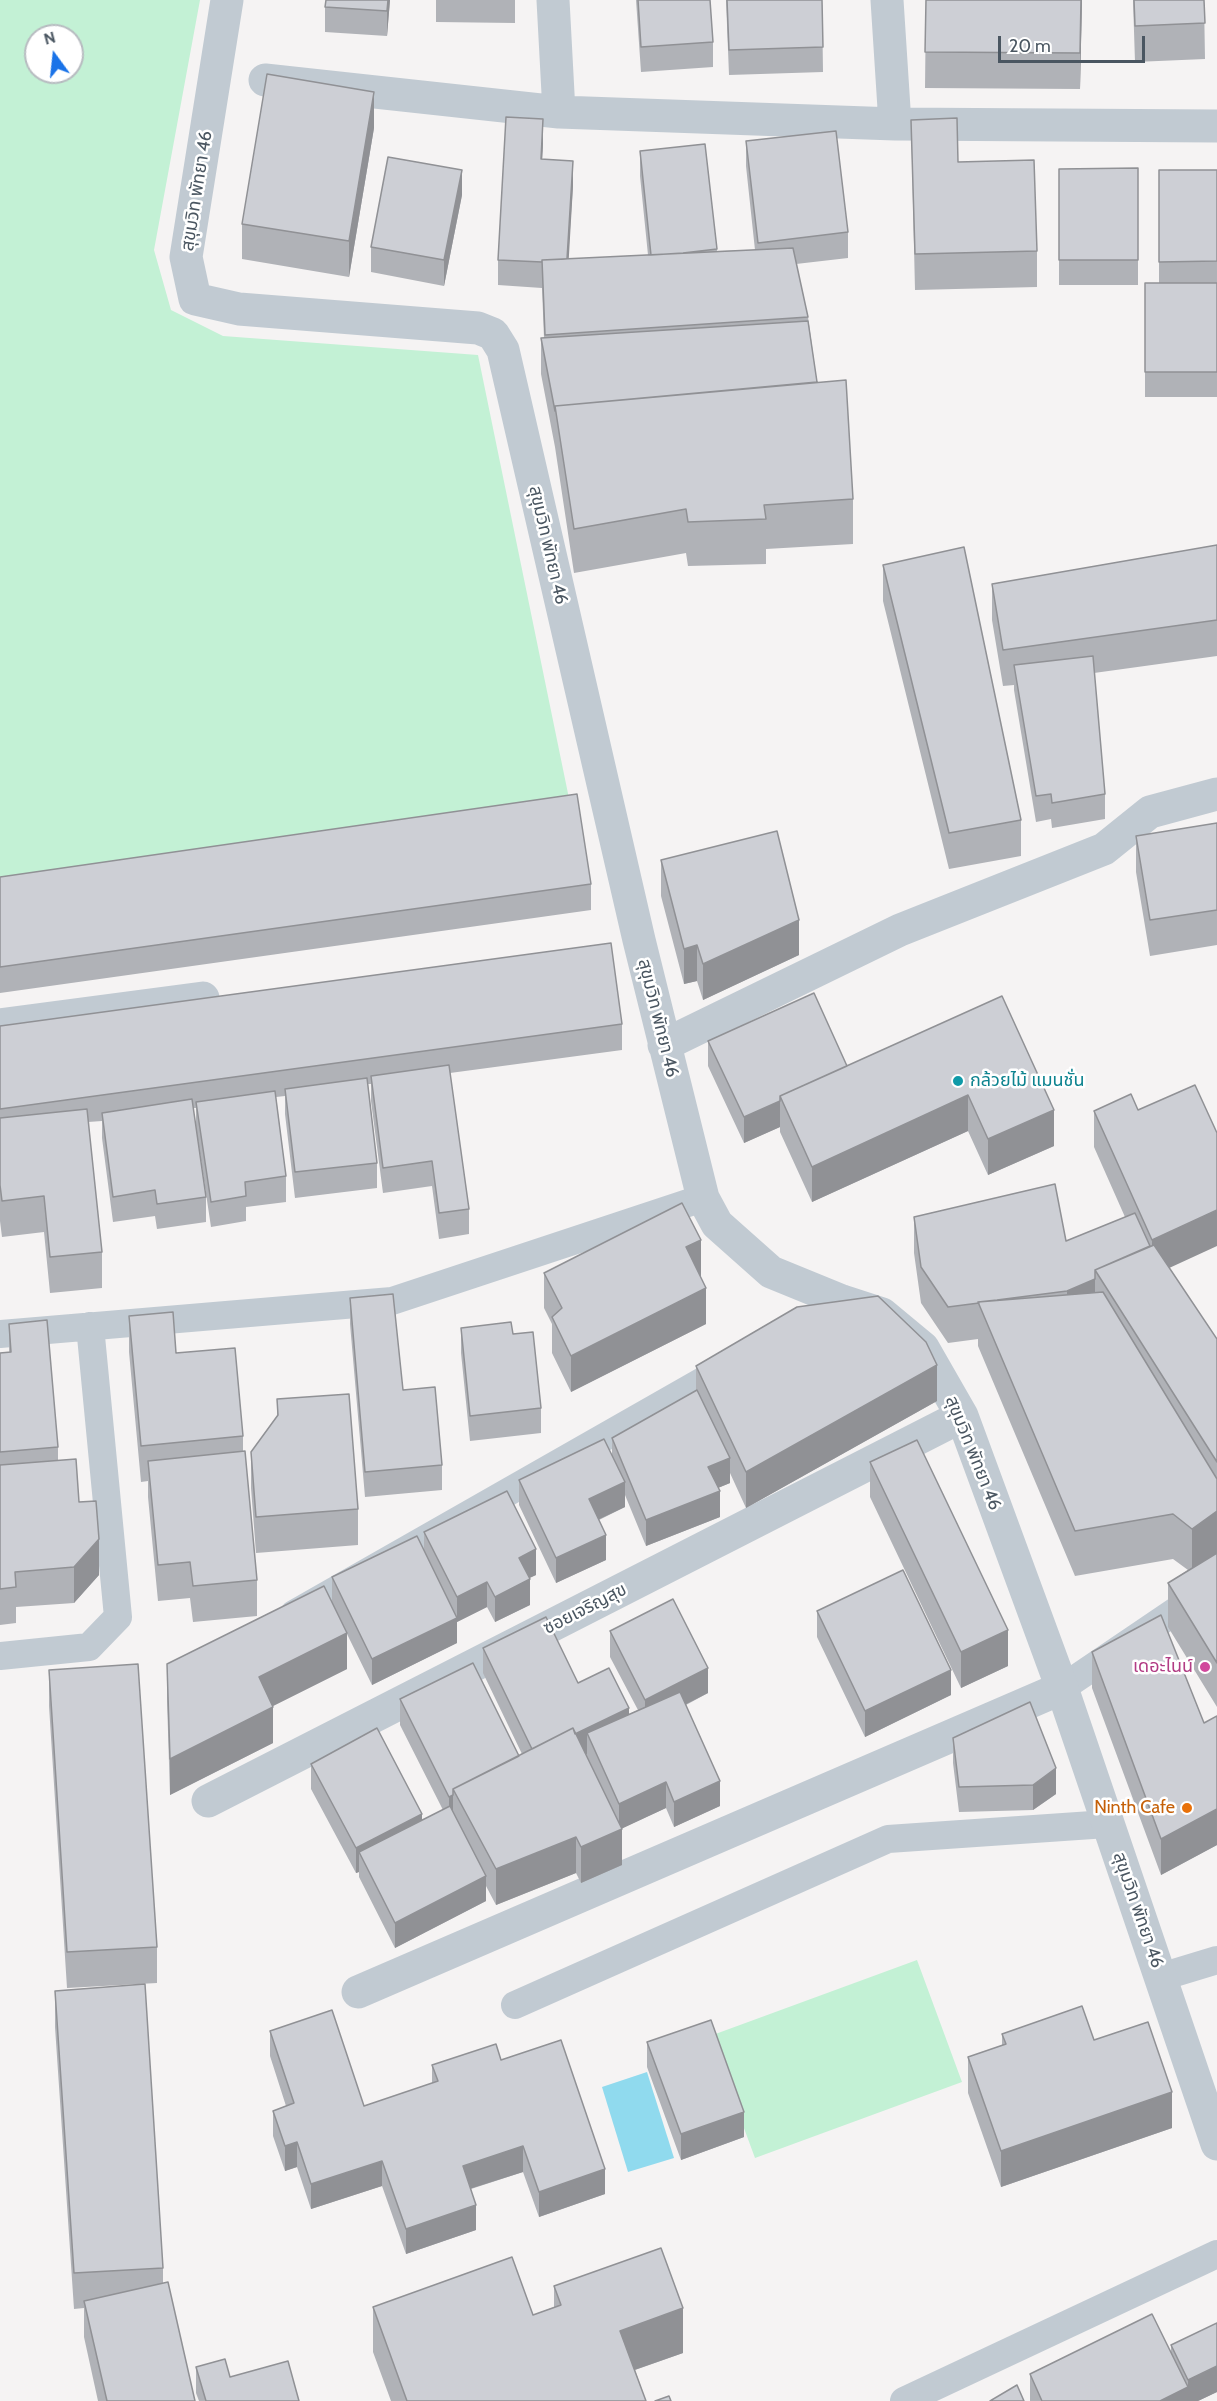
<!DOCTYPE html>
<html>
<head>
<meta charset="utf-8">
<style>
	body { margin:0 }
	#map { position:relative; width:1217px; height:2401px; overflow:hidden; background:#f5f3f3; font-family:Cabin,sans-serif }
	canvas { display:block }
	.north { position:absolute; left:24px; top:24px; width:60px; height:60px; box-sizing:border-box; background:#fff; border:2px solid #b7bbc0; border-radius:50%; rotate:345deg; font-size:16px; font-weight:700; line-height:24px; text-align:center; color:#4a5661 }
	.north::after { content:''; display:block; margin:auto; width:21px; height:27px; background:#1a73e8; clip-path:polygon(50% 0,100% 100%,50% 72%,0 100%) }
	.scale { position:absolute; left:998px; top:36px; width:147px; height:27px; box-sizing:border-box; border:3px solid #4a5661; border-top:0; padding-left:8px; font-size:18px; line-height:21px; white-space:nowrap; color:#4a5661; -webkit-text-stroke:4px #fff; paint-order:stroke }
</style>
</head>
<body>
<div id="map">
<canvas width="1217" height="2401"></canvas>
<div class="north">N</div>
<div class="scale">20 m</div>
</div>
<script>
const ctx = document.querySelector('canvas').getContext('2d');
ctx.lineJoin = 'round';
function fill(path, color) { ctx.fillStyle = color; ctx.fill(path, 'evenodd'); }
function trace(path, color, width, dash) { ctx.strokeStyle = color; ctx.lineWidth = width; ctx.lineCap = dash ? 'butt' : 'round'; ctx.setLineDash(dash || []); ctx.stroke(path); }
function write(font, color, halo, rows, align = 'center') {
  ctx.font = font + ' Cabin,"Noto Sans Thai",sans-serif'; ctx.lineWidth = 5; ctx.setLineDash([]); ctx.textBaseline = 'middle'; ctx.strokeStyle = halo; ctx.fillStyle = color; for (const [text, x, y, turn = 0] of rows) {
    ctx.save(); ctx.translate(x, y); ctx.rotate((+turn || 0) * Math.PI / 180); ctx.textAlign = isNaN(turn) ? turn : align; if (halo) ctx.strokeText(text, 0, 0); ctx.fillText(text, 0, 0); ctx.restore();
  }
}
fill(new Path2D(`
	M0 0H200L154 250 171 310 223 336 478 355 572 813 0 887ZM36 36H72V72H36Z
	M917 1960 962 2082 755 2158 710 2036Z`), '#c3f1d5');
fill(new Path2D(`
	M647 2072 674 2158 628 2172 602 2087Z`), '#90daee');
trace(new Path2D(`
	M0 1334 392 1301 703 1198
	M294 1614 731 1365
	M0 1656 89 1647 118 1617 90 1326
	M1062 1688 1217 1583
	M1161 1977 1217 1960
	M515 2005 888 1839 1107 1824
	M904 2401 1217 2254`), '#c1cad2', 28);
trace(new Path2D(`
	M227 0 186 257 195 299 239 309 478 328 493 334 503 350 639 940 703 1198 717 1224 771 1272 842 1301 882 1314 923 1348 962 1416 1062 1688 1217 2144
	M553 0 559 112
	M887 0 895 124
	M265 80 559 112 895 124 1217 126
	M0 1025 203 998
	M664 1045 900 930 1104 849 1150 812 1217 794
	M208 1801 962 1416
	M358 1992 1062 1688`), '#c1cad2', 33);
fill(new Path2D(`
	M390 0 387 36 325 32V7Z
	M436 0H515V23L436 22Z
	M636 0H710L713 42V67L641 72Z
	M726 0H822L823 72 729 75Z
	M926 0H1082L1080 89 925 88Z
	M1133 0H1204L1205 59 1135 62Z
	M911 120 1037 251V287L915 290Z
	M374 128 349 277 242 259V224Z
	M746 141 848 232V258L796 264 808 317 817 382 853 499V544L766 549V564L688 566 686 553 574 573 555 447 541 374V338H544L542 288 498 285V260L543 144 542 159 573 186 568 259 648 255 640 176V151L705 144 717 251 755 250 746 166Z
	M1138 168V285H1059V169Z
	M1159 170H1217V397H1145V283H1159Z
	M462 195 444 286 371 272V247Z
	M1217 545V656L1094 673 1105 794V819L1052 828 1051 819 1036 822 1014 690V685L1003 686 992 620V584Z
	M883 565 1021 820V856L949 869 883 601Z
	M1217 823V945L1150 956 1136 872V836Z
	M661 860 799 955 703 1000 697 981 684 984 661 896Z
	M0 877 591 884V910L0 993Z
	M1002 996 1054 1146 988 1175 968 1131 812 1202 780 1132V1127L744 1143 708 1066V1041L847 1066Z
	M622 1024V1050L450 1073 469 1209V1234L439 1239 432 1186 383 1193 371 1101V1084H368L377 1163V1188L295 1198 285 1114V1096L276 1097 286 1176V1202L246 1207V1221L211 1227 196 1127V1108H193L206 1197V1222L157 1229 155 1216 113 1222 102 1138V1121L88 1122 102 1252V1288L50 1293 44 1232 2 1237 0 1221V1026Z
	M1094 1111 1169 1268 1217 1339V1707L1168 1627V1583L1188 1570 1173 1559 1075 1576 978 1346V1339L948 1343 921 1303 914 1253V1217L1066 1241 1125 1217 1094 1147Z
	M544 1273 701 1276H700L706 1324 571 1392 552 1353V1324L544 1308Z
	M350 1298 403 1390 442 1465V1490L365 1497 350 1324Z
	M129 1316 176 1353 243 1436V1452L257 1580V1616L193 1622 190 1598 158 1601 148 1497V1481L141 1482 129 1352Z
	M9 1324 58 1447V1461L79 1502 99 1575 74 1603 16 1607V1623L0 1625V1353L9 1352Z
	M461 1328 513 1334 541 1408V1433L470 1441 461 1353Z
	M696 1366 937 1401 746 1508 730 1473V1483L718 1488 720 1517 646 1546 625 1495V1507L599 1520 606 1560 556 1583 519 1505V1480L612 1455V1438L696 1391Z
	M277 1399 358 1509V1545L256 1553 251 1488V1452L277 1416Z
	M870 1462 1008 1666 961 1688 870 1497Z
	M424 1532 536 1575 529 1578 530 1605 495 1622 487 1607 457 1622V1643L372 1685 347 1634V1669L273 1706V1743L170 1795 167 1700V1664L332 1602V1577L424 1551Z
	M817 1611 951 1695 865 1737 817 1637Z
	M610 1631 708 1693 686 1705 720 1806 674 1827 666 1808 622 1828V1865L581 1883 576 1873 496 1905 486 1886V1901L395 1948 359 1877V1872L356 1873 311 1789V1764L422 1820 443 1810 400 1725V1699L519 1756 522 1754 483 1673V1648L578 1683 629 1714 638 1710 610 1657Z
	M1092 1652 1204 1723 1217 1716V1845L1161 1875 1092 1688Z
	M49 1670 157 1947V1983L67 1988 49 1706Z
	M953 1738 1056 1794 1033 1810 959 1812 953 1763Z
	M55 1991 163 2268V2283L195 2401H98L84 2337V2308L74 2309 55 2027Z
	M270 2031 364 2106 432 2083V2065L501 2060 605 2194 539 2217 523 2172 471 2189 476 2230 406 2254 382 2186 311 2209 297 2167 285 2171 273 2136V2111L286 2106 270 2056Z
	M1002 2034 1094 2040 1172 2128 1001 2187 968 2093V2057L1002 2046Z
	M647 2042 744 2137 681 2160 647 2067Z
	M554 2286 683 2353 635 2370 646 2401H391L373 2352V2307L533 2315 554 2307Z
	M1171 2345 1217 2392 1198 2401H1030V2374L1171 2352Z
	M196 2367 230 2377 299 2401H199L196 2393Z`), '#b0b2b7');
fill(new Path2D(`
	M388 0H390L387 36V11Z
	M1081 0H1082L1080 89V53Z
	M374 92V128L349 277V241Z
	M543 119V144L541 184V159Z
	M573 161V186L567 289V264Z
	M462 170V195L444 286V260Z
	M799 920V955L703 1000V964Z
	M697 945V981L684 984V949Z
	M968 1095V1131L812 1202V1167Z
	M780 1101V1127L744 1143V1117Z
	M1054 1110V1146L988 1175V1139Z
	M1217 1210V1246L1154 1275 1152 1254V1240Z
	M701 1240V1276L686 1283V1247Z
	M1095 1279V1315L1067 1326V1291Z
	M706 1288V1324L571 1392V1356Z
	M937 1365V1401L746 1508V1472Z
	M730 1458V1483L708 1492V1467Z
	M625 1482V1507L589 1524V1499Z
	M720 1491V1517L646 1546V1520Z
	M1217 1511V1556L1192 1574V1529Z
	M606 1535V1560L556 1583V1558Z
	M99 1539V1575L74 1603V1567Z
	M536 1549V1575L519 1583V1558Z
	M530 1579V1605L495 1622V1597Z
	M487 1582V1607L457 1622V1643L372 1685V1659L457 1618V1597Z
	M1008 1630V1666L961 1688V1652Z
	M347 1633V1669L259 1713V1677Z
	M708 1668V1693L645 1725V1700Z
	M951 1670V1695L865 1737V1711Z
	M273 1707V1743L170 1795V1759Z
	M629 1708V1733H587V1754L535 1779V1754Z
	M1056 1768V1794L1033 1810V1785Z
	M720 1781V1806L674 1827V1802Z
	M666 1782V1808L619 1830V1804Z
	M453 1795V1820L449 1822V1797Z
	M1217 1809V1845L1161 1875V1839Z
	M422 1814V1839L359 1852V1872L356 1873V1848Z
	M622 1829V1865L581 1883V1847Z
	M576 1837V1873L496 1905V1869Z
	M486 1876V1901L395 1948V1923Z
	M1172 2092V2128L1001 2187V2151Z
	M744 2112V2137L681 2160V2134Z
	M297 2142V2167L285 2171V2146Z
	M523 2146V2172L463 2191V2166Z
	M382 2161V2186L311 2209V2184Z
	M605 2169V2194L539 2217V2192Z
	M476 2205V2230L406 2254V2229Z
	M683 2308V2353L620 2375V2331Z
	M1217 2366V2392L1198 2401H1160L1188 2387V2380Z`), '#909195');
const building = new Path2D(`
	M326 0H388L387 11 325 7Z
	M638 0H710L713 42 641 47Z
	M727 0H822L823 47 729 50Z
	M926 0H1081L1080 53 925 52Z
	M1134 0H1204L1205 23 1135 26Z
	M267 74 374 92 349 241 242 224Z
	M506 117 543 119 541 159 573 161 567 259 542 260V262L498 260Z
	M957 118 958 162 1034 160 1037 251 915 254 911 120Z
	M836 131 848 232 758 243 746 141Z
	M705 144 717 249 683 253 651 255 640 151Z
	M388 157 462 170 444 260 371 247Z
	M1138 168V260H1059V169Z
	M1159 170H1217V261L1159 262Z
	M793 248 808 317 545 335 542 260Z
	M1145 283H1217V372H1145Z
	M808 321 817 382 555 406V411L541 338Z
	M846 380 853 499 764 505 766 519 688 522 686 509 574 529 555 406Z
	M1217 545V620L1003 650 992 584Z
	M964 547 1021 820 949 833 883 565Z
	M1093 656 1105 794 1052 803 1051 794 1036 796 1014 665Z
	M577 794 591 884 0 967V877Z
	M1217 823V910L1150 920 1136 836Z
	M777 831 799 920 703 964 697 945 684 949 661 860Z
	M611 943 622 1024 0 1109V1026Z
	M814 993 847 1066 780 1096V1101L744 1117 708 1041Z
	M1002 996 1054 1110 988 1139 968 1095 812 1167 780 1096Z
	M449 1065 469 1209 439 1213 432 1161 383 1168 371 1076Z
	M367 1078 377 1163 295 1172 285 1089Z
	M1195 1085 1217 1133V1210L1152 1240 1094 1111 1131 1094 1138 1110Z
	M275 1091 286 1176 245 1182 246 1196 211 1202 196 1102Z
	M192 1099 206 1197 157 1204 155 1190 113 1197 102 1113Z
	M87 1109 102 1252 50 1257 44 1196 2 1201 0 1185V1118Z
	M1055 1184 1066 1241 1135 1213 1150 1246 1095 1270V1279L1067 1291 997 1300 978 1302 979 1303 948 1307 921 1267 914 1217Z
	M682 1203 701 1240 686 1247 706 1288 571 1356 552 1317 562 1308 544 1273Z
	M1154 1245 1217 1339V1462L1095 1270Z
	M1103 1292 1217 1479V1511L1192 1529 1173 1514 1075 1531 978 1302Z
	M393 1294 403 1390 435 1387 442 1465 365 1472 350 1298Z
	M878 1296 926 1342 937 1365 746 1472 696 1366 797 1307Z
	M173 1312 176 1353 235 1348 243 1436 141 1446 129 1316Z
	M47 1320 58 1447 0 1452V1353L11 1352 9 1324Z
	M511 1322 513 1334 533 1332 541 1408 470 1416 461 1328Z
	M697 1390 730 1458 708 1467 720 1491 646 1520 612 1438Z
	M349 1394 358 1509 256 1517 251 1452 278 1415 277 1399Z
	M604 1439 625 1482 589 1499 606 1535 556 1558 519 1480Z
	M917 1440 1008 1630 961 1652 870 1462Z
	M245 1451 257 1580 193 1586 190 1562 158 1565 148 1461Z
	M76 1459 79 1502 96 1501 99 1539 74 1567 15 1572 16 1587 0 1589V1465Z
	M507 1491 536 1549 519 1558 530 1579 495 1597 487 1582 457 1597 424 1532Z
	M417 1536 457 1618 372 1659 332 1577Z
	M1217 1553V1663L1168 1583Z
	M903 1570 951 1670 865 1711 817 1611Z
	M324 1586 347 1633 259 1677 273 1707 170 1759 167 1664Z
	M673 1599 708 1668 645 1700 610 1631Z
	M1161 1615 1204 1723 1217 1716V1809L1161 1839 1092 1652Z
	M546 1617 578 1683 609 1668 629 1708 575 1734 573 1728 532 1749 483 1648Z
	M473 1663 519 1756 453 1789V1795L449 1797 400 1699Z
	M138 1664 157 1947 67 1952 49 1670Z
	M680 1692 720 1781 674 1802 666 1782 619 1804 587 1733Z
	M1030 1702 1056 1768 1033 1785 959 1787 953 1738Z
	M377 1728 422 1814 356 1848 311 1764Z
	M573 1728 622 1829 581 1847 576 1837 496 1869 453 1789Z
	M450 1806 486 1876 395 1923 359 1852Z
	M145 1984 163 2268 74 2273 55 1991Z
	M1082 2006 1094 2040 1148 2022 1172 2092 1001 2151 968 2057 1006 2044 1002 2034Z
	M332 2010 364 2106 438 2081 432 2065 496 2044 501 2060 561 2040 605 2169 539 2192 523 2146 463 2166 476 2205 406 2229 382 2161 311 2184 297 2142 285 2146 273 2111 294 2103 270 2031Z
	M711 2020 744 2112 681 2134 647 2042Z
	M661 2248 683 2308 620 2331 646 2401H407L373 2307 512 2257 533 2315 561 2305 554 2286Z
	M168 2282 195 2401H107L84 2301Z
	M1152 2314 1188 2387 1160 2401H1042L1030 2374Z
	M1217 2323V2366L1188 2380 1171 2345Z
	M225 2359 230 2377 288 2361 299 2401H206L196 2367Z
	M1017 2385 1024 2401H990Z
	M669 2396 671 2401H655Z`);
fill(building, '#cdcfd5');
trace(building, '#909195', 1.5);
for (const [x, y, r, color] of [
	[958,1081,6,"#0f9aa8"],
	[1205,1667,6,"#d1479c"],
	[1187,1808,6,"#e8710a"]
]) { const dot = new Path2D(); dot.arc(x, y, r, 0, 2 * Math.PI); ctx.fillStyle = color; ctx.fill(dot); trace(dot, '#fff', 2); }
write('18px', '#4a5661', '#fff', [
	["สุขุมวิท พัทยา 46",197,191,-81],
	["สุขุมวิท พัทยา 46",548,545,77],
	["สุขุมวิท พัทยา 46",658,1018,76],
	["สุขุมวิท พัทยา 46",973,1453,68],
	["ซอยเจริญสุข",585,1609,-27],
	["สุขุมวิท พัทยา 46",1138,1910,71]
]);
write('18px', '#0d838f', '#fff', [
	["กล้วยไม้ แมนชั่น",970,1081]
], 'left');
write('18px', '#b23c85', '#fff', [
	["เดอะไนน์",1193,1667]
], 'right');
write('18px', '#c56008', '#fff', [
	["Ninth Cafe",1175,1808]
], 'right');
</script>
</body>
</html>
